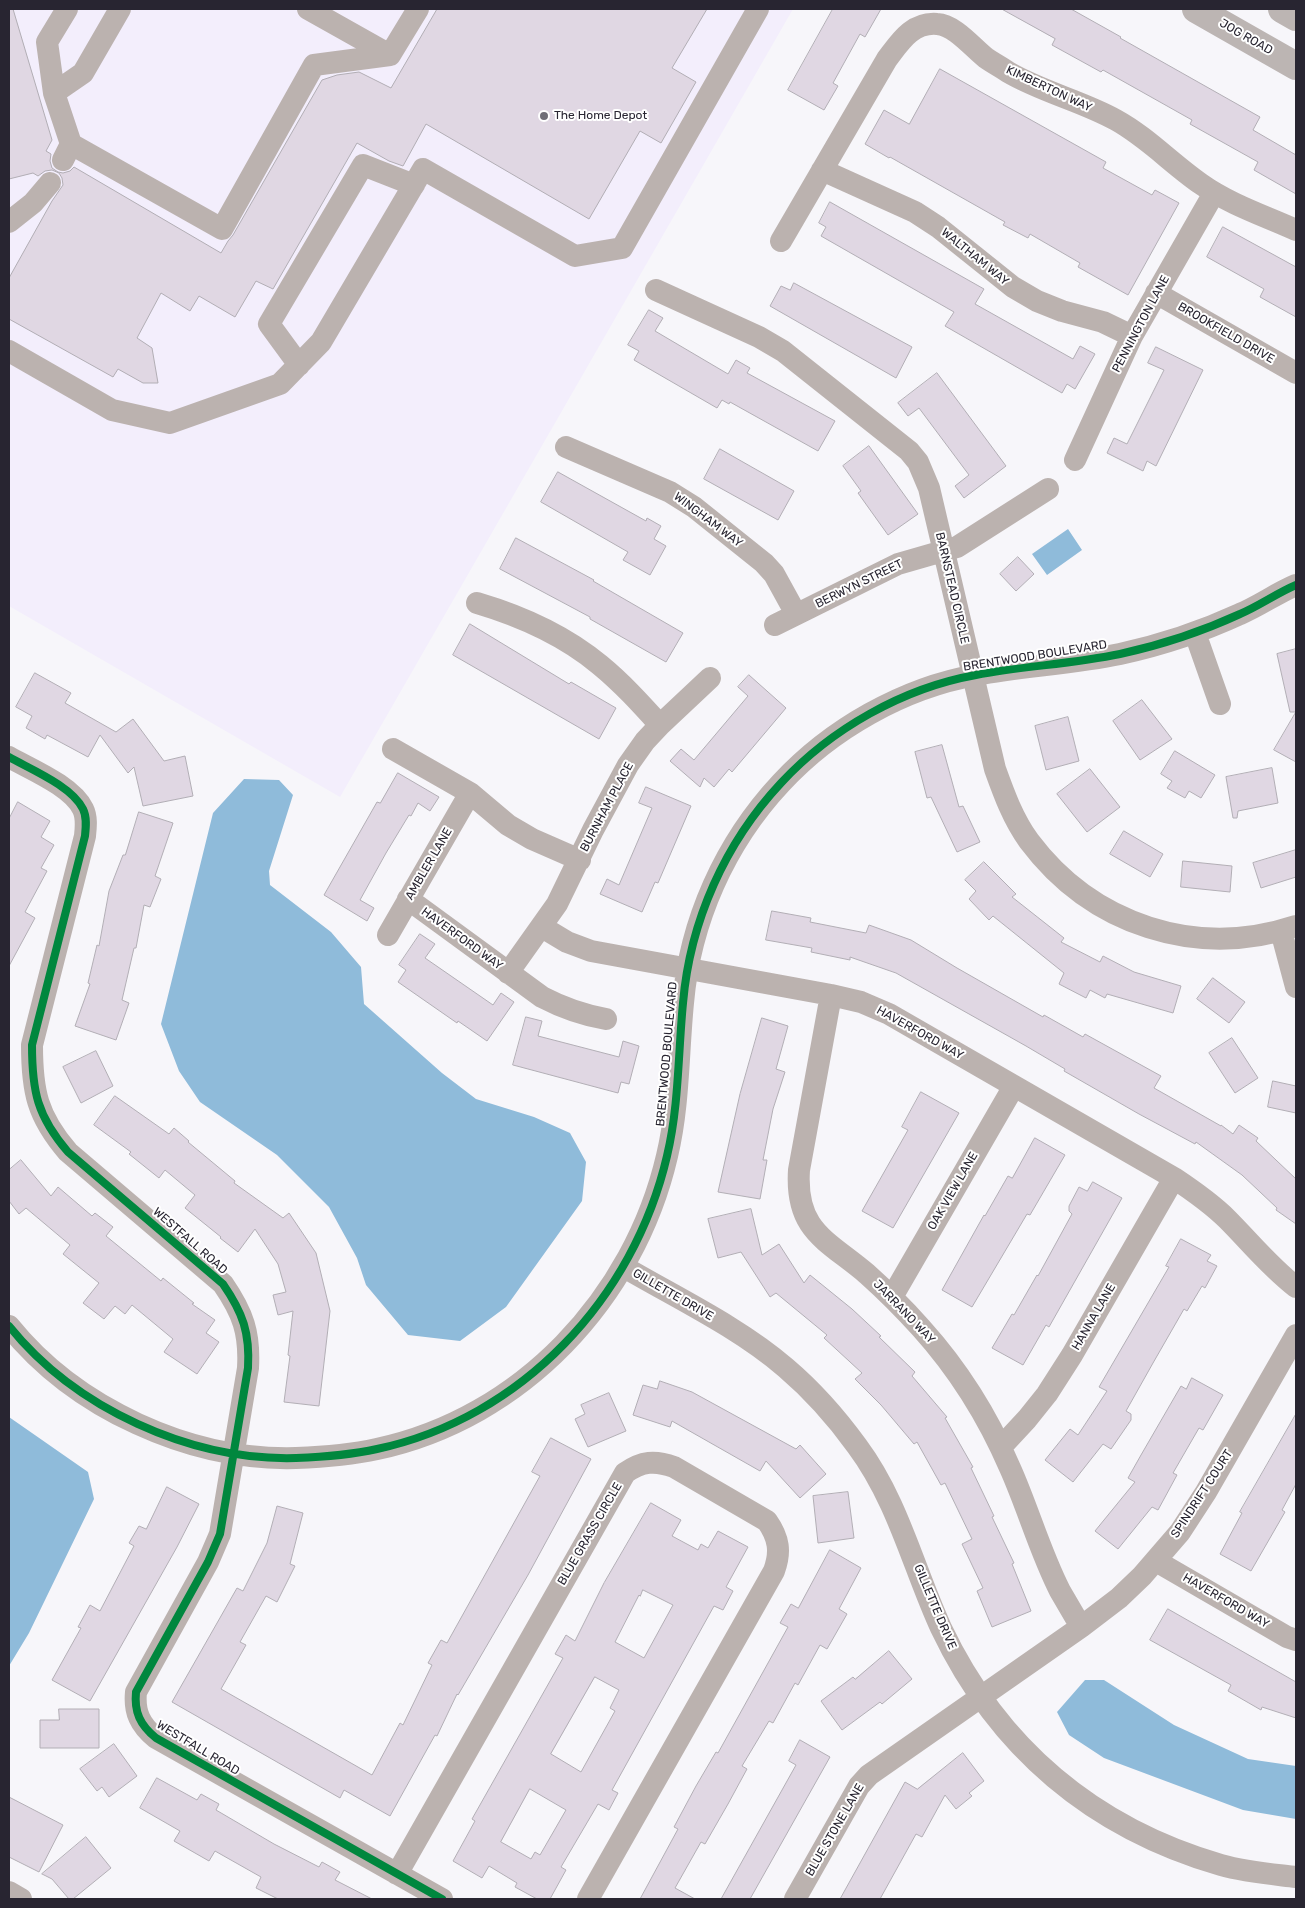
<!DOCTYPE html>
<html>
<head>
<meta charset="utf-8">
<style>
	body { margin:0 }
	#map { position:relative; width:1305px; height:1908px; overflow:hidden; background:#f7f6fa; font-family:Rubik,sans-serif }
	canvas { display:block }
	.frame { position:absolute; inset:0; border:10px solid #282531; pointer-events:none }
</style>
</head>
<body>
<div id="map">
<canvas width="1305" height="1908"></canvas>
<div class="frame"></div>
</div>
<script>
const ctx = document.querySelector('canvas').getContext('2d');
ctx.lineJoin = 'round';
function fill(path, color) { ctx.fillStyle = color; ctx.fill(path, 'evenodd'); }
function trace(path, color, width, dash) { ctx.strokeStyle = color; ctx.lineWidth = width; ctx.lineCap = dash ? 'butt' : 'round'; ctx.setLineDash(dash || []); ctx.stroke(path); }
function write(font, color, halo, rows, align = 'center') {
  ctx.font = font + ' Rubik,sans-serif'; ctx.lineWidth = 4; ctx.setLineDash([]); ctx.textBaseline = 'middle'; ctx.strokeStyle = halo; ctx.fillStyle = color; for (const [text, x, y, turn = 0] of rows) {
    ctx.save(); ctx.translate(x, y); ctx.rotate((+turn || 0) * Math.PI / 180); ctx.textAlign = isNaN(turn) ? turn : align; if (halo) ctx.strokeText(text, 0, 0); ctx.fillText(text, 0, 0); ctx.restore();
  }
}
fill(new Path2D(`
	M9 9H793L340 797 9 606Z`), '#f3eefc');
fill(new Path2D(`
	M1068 529 1082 550 1047 575 1032 554Z
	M244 779 279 780 293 795 269 871 270 885 331 932 361 967 364 1004 442 1073 476 1099 534 1117 570 1133 586 1162 582 1201 506 1307 460 1341 408 1335 366 1285 357 1258 329 1207 277 1155 200 1102 179 1071 161 1024 213 813Z
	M9 1417 88 1472 94 1499 29 1633 9 1666Z
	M1085 1680H1104L1174 1725 1248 1759 1296 1766V1819L1243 1810 1104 1758 1069 1735 1057 1712Z`), '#8fbbda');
const building = new Path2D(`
	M9 9H13L52 140 46 151 51 154 50 161 52 168 58 172 63 173 70 171 74 167 221 253 228 241 233 235 322 80 337 75 359 72 391 88 437 9H707L672 68 696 82 661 143 640 131 589 219 426 124 403 166 389 161 357 143 273 289 256 281 235 317 199 296 190 311 161 293 137 338 152 348 158 383H143L118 369 113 377 9 319V278L52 201 63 185 62 178 59 173 52 170 45 171 38 176 33 173 9 179Z
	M833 9H881L865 37 860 34 833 83 838 86 824 110 788 90Z
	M1002 9H1071L1121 37 1120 38 1260 117 1253 130 1296 155V194L1254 170 1258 162 1190 124 1192 120 1103 70 1101 72 1052 45 1055 39Z
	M940 69 1106 162 1103 168 1152 195 1155 190 1179 203 1128 295 1078 267 1080 263 1030 234 1028 238 1003 225 1005 222 890 157 889 158 865 144 884 110 909 124Z
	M830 202 984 289 975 304 1073 359 1080 346 1095 354 1075 389 1067 384 1062 393 945 326 954 312 821 236 826 227 819 223Z
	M1223 227 1296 267V317L1260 297 1264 289 1207 257Z
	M794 283 912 347 896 378 770 306 781 286 790 290Z
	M649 310 663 318 655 331 728 374 736 360 750 368 747 373 835 421 818 451 730 402 729 404 722 400 717 408 634 360 639 351 628 345Z
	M1156 347 1203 370 1156 466 1147 461 1143 471 1107 453 1114 438 1127 444 1164 370 1148 363Z
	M937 373 1006 466 964 498 955 486 969 475 919 408 908 416 898 403Z
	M869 446 918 514 888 535 858 493 861 491 843 466Z
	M720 449 794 491 778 520 704 479Z
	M558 472 646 521 647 518 661 526 654 539 666 546 650 575 623 560 628 552 541 502Z
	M516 538 594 580 593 581 683 633 666 662 590 619V617L500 569Z
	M1018 557 1034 574 1016 591 1000 574Z
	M470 624 569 684 571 682 616 708 599 739 453 655Z
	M1296 649V712H1290L1277 654Z
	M35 673 71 693 65 703 116 732 133 719 164 761 185 756 193 796 143 806 134 767 128 773 100 735 88 757 47 735 45 739 26 728 32 716 16 707Z
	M749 675 786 708 732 772 729 769 714 787 704 778 700 787 670 761 681 749 694 760 748 696 738 687Z
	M1142 700 1172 739 1140 760 1113 721Z
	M1296 712V762L1274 750Z
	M1068 717 1079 761 1046 770 1035 726Z
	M942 745 959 807 963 806 980 842 957 852 931 797 927 798 915 752Z
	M1175 751 1215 775 1201 798 1189 791 1185 798 1167 788 1172 781 1161 774Z
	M1272 768 1278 803 1238 811 1237 818H1233L1226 777Z
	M1090 769 1120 807 1087 832 1057 794Z
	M398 773 439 797 430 811 418 803 411 816 409 815 386 853 360 900 374 908 367 921 324 895 377 802 380 803Z
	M646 787 691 806 658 883 655 882 642 912 600 894 607 879 619 885 652 808 639 803Z
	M18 802 50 821 41 837 54 845 41 868 47 871 25 912 35 918 9 966V819Z
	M139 812 173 823 155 876 161 879 150 907 144 905 136 948H134L122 1000 129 1003 116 1040 75 1026 90 984 88 983 97 945 99 946 109 891 123 855H125Z
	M1124 831 1163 854 1150 877 1110 854Z
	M1296 850V877L1261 888 1253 863Z
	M1183 861 1232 866 1230 892 1181 887Z
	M984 862 1016 894 1012 897 1064 938 1061 942 1100 962 1103 956 1134 972 1181 986 1173 1013 1107 994 1105 998 1090 990 1086 998 1059 984 1064 973 993 916 989 920 969 899 976 891 965 880Z
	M772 911 811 918 810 922 866 933 869 925 911 940 957 968 1043 1017 1044 1015 1083 1037 1085 1034 1161 1076 1154 1088 1221 1126V1125L1233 1134 1239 1125 1258 1138 1256 1141 1296 1179V1224L1276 1210 1277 1208 1242 1175 1196 1142 1195 1144 1139 1114 1064 1071 1065 1069 1026 1046 896 973 850 957V960L811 952 812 948 766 940Z
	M420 934 435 944 425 958 493 1005 501 993 514 1002 487 1041 458 1021 457 1023 398 982 406 970 399 965Z
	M1213 978 1245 1002 1229 1023 1197 999Z
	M526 1017 542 1021 538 1036 619 1057 623 1041 639 1046 629 1084 621 1082 618 1093 513 1065Z
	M762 1018 788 1026 776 1069 785 1072 773 1109 763 1160H767L760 1199 718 1192 740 1094Z
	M1232 1038 1258 1078 1235 1093 1209 1053Z
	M96 1051 113 1086 81 1103 63 1067Z
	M1273 1081 1296 1086V1113L1268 1107Z
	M921 1092 959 1113 893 1228 862 1211 908 1130 902 1127Z
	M115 1096 169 1134 174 1128 189 1141 188 1142 235 1181 234 1183 283 1218 289 1213 316 1253 330 1311 319 1406 284 1402 290 1356 288 1355 293 1311 278 1315 273 1295 286 1292 278 1264 255 1229 238 1252 220 1238 221 1237 185 1208 195 1195 165 1170 159 1178 129 1154 131 1152 94 1125Z
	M1035 1138 1065 1155 1030 1215 1027 1214 972 1307 942 1290 984 1215 985 1216 1008 1176 1012 1178Z
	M21 1160 51 1196 58 1187 92 1216 95 1213 113 1227 106 1236 161 1281 163 1278 194 1303 192 1304 215 1320 206 1333 219 1342 197 1374 164 1352 173 1339 132 1305 125 1314 115 1306 104 1319 83 1303 99 1283 63 1254 70 1245 26 1208 19 1214 9 1201V1170Z
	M1093 1182 1122 1198 1049 1327 1046 1325 1023 1365 992 1348 1012 1314 1014 1315 1037 1275 1038 1276 1072 1214 1069 1211V1206L1079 1187 1087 1191Z
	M751 1209 762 1255 779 1244 804 1283 810 1275 852 1309 881 1336 879 1337 915 1372 912 1376 947 1417 945 1418 973 1467 971 1468 994 1516 992 1517 1014 1563 1012 1564 1031 1611 992 1627 977 1591 983 1588 962 1544 972 1539 945 1483 941 1485 917 1442 914 1444 881 1405 855 1379 862 1373 824 1338 827 1335 776 1293 770 1297 741 1252 718 1258 708 1219Z
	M1181 1239 1211 1255 1207 1261 1217 1266 1205 1288 1202 1286 1187 1311 1184 1309 1153 1363 1126 1411 1131 1414V1420L1111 1449 1103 1444 1073 1482 1045 1460 1070 1429 1078 1435 1107 1391 1099 1387 1169 1267 1166 1266Z
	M1192 1378 1223 1395 1203 1430 1199 1428 1173 1473 1177 1475 1158 1510 1152 1507 1118 1549 1095 1531 1135 1482 1128 1478 1141 1455 1181 1386 1186 1389Z
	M660 1381 692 1392 796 1449 800 1445 826 1474 800 1498 766 1461 760 1471 672 1421 670 1427 633 1415 643 1385 657 1389Z
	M609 1393 626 1431 588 1447 575 1419 585 1414 581 1405Z
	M1296 1414V1484L1282 1510 1285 1512 1251 1571 1220 1554 1242 1513 1240 1512Z
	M551 1438 591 1459 528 1575 458 1695 457 1694 437 1736 435 1735 390 1816 344 1790 340 1798 172 1702 237 1588 243 1591 267 1543 277 1506 303 1513 290 1564 295 1566 277 1602 266 1596 240 1642 246 1645 221 1689 372 1775 400 1723 403 1725 432 1665 428 1663 441 1640 447 1643 540 1476 532 1472Z
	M167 1487 199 1504 177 1547 90 1701 52 1680 81 1628 78 1627 90 1605 100 1611 134 1546 129 1543 139 1526 146 1529Z
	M848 1492 854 1538 818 1543 813 1496Z
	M651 1503 681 1520 672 1536 698 1550 701 1544 708 1548 718 1531 748 1547 726 1587 733 1591 723 1610 714 1606 612 1790 618 1793 609 1810 598 1804 561 1867 566 1870 550 1899H537L515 1887 517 1883 489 1866 482 1878 453 1861 475 1821 472 1819 563 1658 555 1654 566 1635 575 1641 604 1583ZM643 1590 673 1605 644 1658 615 1642 639 1595 640 1596ZM595 1677 619 1690 610 1708 615 1711 581 1772 551 1754ZM530 1789 566 1810 540 1855 535 1852 531 1859 501 1842Z
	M830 1550 861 1568 839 1609 847 1614 827 1649 820 1645 798 1685 795 1683 773 1723 769 1721 742 1766 747 1769 728 1804 705 1844 701 1842 675 1888 695 1899H640L678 1829 674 1827 696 1786 716 1752 718 1753 788 1627 780 1623 791 1604 798 1608Z
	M1168 1609 1296 1682V1718L1262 1707 1261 1710 1228 1691 1231 1685 1150 1640Z
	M889 1651 912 1679 882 1704 880 1702 842 1730 821 1701 853 1677 855 1679Z
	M59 1709H99V1748H40V1720H59Z
	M800 1740 830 1757 750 1899H721L796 1765 789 1761Z
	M114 1744 137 1776 109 1797 102 1787 97 1791 80 1769Z
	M963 1753 984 1781 969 1793 972 1796 956 1809 945 1795 922 1837 916 1834 880 1899H840L905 1782 917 1789Z
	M157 1778 197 1800 201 1794 219 1804 216 1810 274 1844 319 1867 322 1862 340 1872 335 1880 372 1899H278L256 1888 261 1877 215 1851 209 1861 174 1841 180 1831 140 1808Z
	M9 1797 63 1825 39 1872 9 1857Z
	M86 1837 111 1868 73 1899H69L52 1879 42 1874Z`);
fill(building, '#e0d7e3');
trace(building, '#b2aeb5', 1);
trace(new Path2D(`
	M308 9 390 55
	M54 93 83 73 120 9
	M71 144 222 229 314 65 390 55 418 9
	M63 160 71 144 54 93 47 42 67 9
	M822 170 915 212 938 227 1013 287 1037 301 1062 311 1103 322 1132 336
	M9 222 33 203 50 183
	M781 241 887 59C900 42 912 22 937 24 955 25 972 47 986 58 993 63 1001 67 1008 72 1042 92 1082 101 1116 120 1147 137 1172 164 1201 184 1229 204 1265 216 1296 230
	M656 290 759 337 783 351 909 451 918 462 929 488 995 769C1004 794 1013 819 1029 841 1092 925 1196 959 1296 926
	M1156 293 1296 373
	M9 351 112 410 170 423 280 384 321 342 423 169 575 256 622 248 758 9
	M299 365 269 324 363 165 414 185
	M566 447 670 492 694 507 764 563 774 574 796 614
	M1075 460 1132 336 1214 193
	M477 603C521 616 564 635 600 665 622 683 641 704 660 725
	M775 625 898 564 957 547 1048 489
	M1195 633 1220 704
	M393 749 470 793 508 825 532 839 580 860
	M9 757C30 769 72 786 83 809 87 817 86 827 85 836L32 1045C32 1091 37 1116 68 1152L223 1284C243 1313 250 1333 248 1368L220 1534 208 1562 136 1692C134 1712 140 1725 156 1738L442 1899
	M408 899 542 997C563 1008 583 1015 606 1019
	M542 927 567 942 591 951 831 995 861 1002 889 1014 1174 1178C1192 1190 1211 1203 1227 1219 1250 1242 1270 1267 1296 1287
	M1281 931 1296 987
	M388 935 470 793
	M508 973 557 904 593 830 628 765 645 741 660 725 710 678
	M831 995 799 1170C795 1231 827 1240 867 1274 886 1291 904 1309 921 1328 958 1369 988 1417 1010 1468 1028 1508 1040 1552 1060 1591 1067 1603 1074 1615 1081 1627
	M624 1267C677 1298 740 1328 786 1368 813 1391 836 1417 857 1446 898 1501 913 1567 941 1628 998 1748 1093 1828 1221 1865 1245 1872 1271 1874 1296 1877
	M892 1297 1014 1086
	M9 1326C75 1408 190 1461 296 1458 323 1457 350 1455 377 1449 522 1418 634 1298 667 1156 679 1106 678 1054 683 1003 690 921 725 843 781 783 831 729 903 688 976 675 1023 666 1072 664 1120 654 1161 645 1201 632 1240 614 1259 606 1277 593 1296 585
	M1001 1447 1027 1419 1047 1394 1072 1355 1174 1178
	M1156 1561 1287 1637 1296 1640
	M397 1874 625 1473C642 1461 655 1460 674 1467L767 1521C779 1538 781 1552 774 1571L588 1899
	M9 1892 21 1899
	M795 1899 859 1786 869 1775 1081 1627 1119 1598 1142 1576 1180 1532 1206 1492 1296 1335`), '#bbb2af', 22);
trace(new Path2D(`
	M1196 9 1296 66
	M1282 9 1296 17`), '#bcb5b3', 28);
trace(new Path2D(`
	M9 757C30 769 72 786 83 809 87 817 86 827 85 836L32 1045C32 1091 37 1116 68 1152L223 1284C243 1313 250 1333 248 1368L220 1534 208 1562 136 1692C134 1712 140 1725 156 1738L442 1899
	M9 1326C75 1408 190 1461 296 1458 323 1457 350 1455 377 1449 522 1418 634 1298 667 1156 679 1106 678 1054 683 1003 690 921 725 843 781 783 831 729 903 688 976 675 1023 666 1072 664 1120 654 1161 645 1201 632 1240 614 1259 606 1277 593 1296 585`), '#00873e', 8);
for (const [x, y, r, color] of [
	[544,116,5,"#706e77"]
]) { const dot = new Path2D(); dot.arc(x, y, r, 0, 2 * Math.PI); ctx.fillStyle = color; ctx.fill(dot); trace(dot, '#fff', 2); }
write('12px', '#282531', '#fff', [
	["JOG ROAD",1246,37,30],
	["KIMBERTON WAY",1049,89,25],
	["WALTHAM WAY",975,257,39],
	["PENNINGTON LANE",1141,324,-62],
	["BROOKFIELD DRIVE",1226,333,30],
	["WINGHAM WAY",708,520,37],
	["BERWYN STREET",859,584,-26],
	["BARNSTEAD CIRCLE",952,588,77],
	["BRENTWOOD BOULEVARD",1035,656,-9],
	["BURNHAM PLACE",607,807,-62],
	["AMBLER LANE",429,864,-60],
	["HAVERFORD WAY",462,939,36],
	["HAVERFORD WAY",920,1033,29],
	["BRENTWOOD BOULEVARD",667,1054,-85],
	["OAK VIEW LANE",953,1191,-60],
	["WESTFALL ROAD",190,1241,41],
	["GILLETTE DRIVE",673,1295,30],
	["JARRANO WAY",904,1312,46],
	["HANNA LANE",1094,1317,-60],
	["SPINDRIFT COURT",1202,1494,-57],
	["BLUE GRASS CIRCLE",590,1534,-60],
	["HAVERFORD WAY",1226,1601,30],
	["GILLETTE DRIVE",935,1607,67],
	["WESTFALL ROAD",198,1748,31],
	["BLUE STONE LANE",835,1830,-60]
]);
write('12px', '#282531', '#fff', [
	["The Home Depot",554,116]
], 'left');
</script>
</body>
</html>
